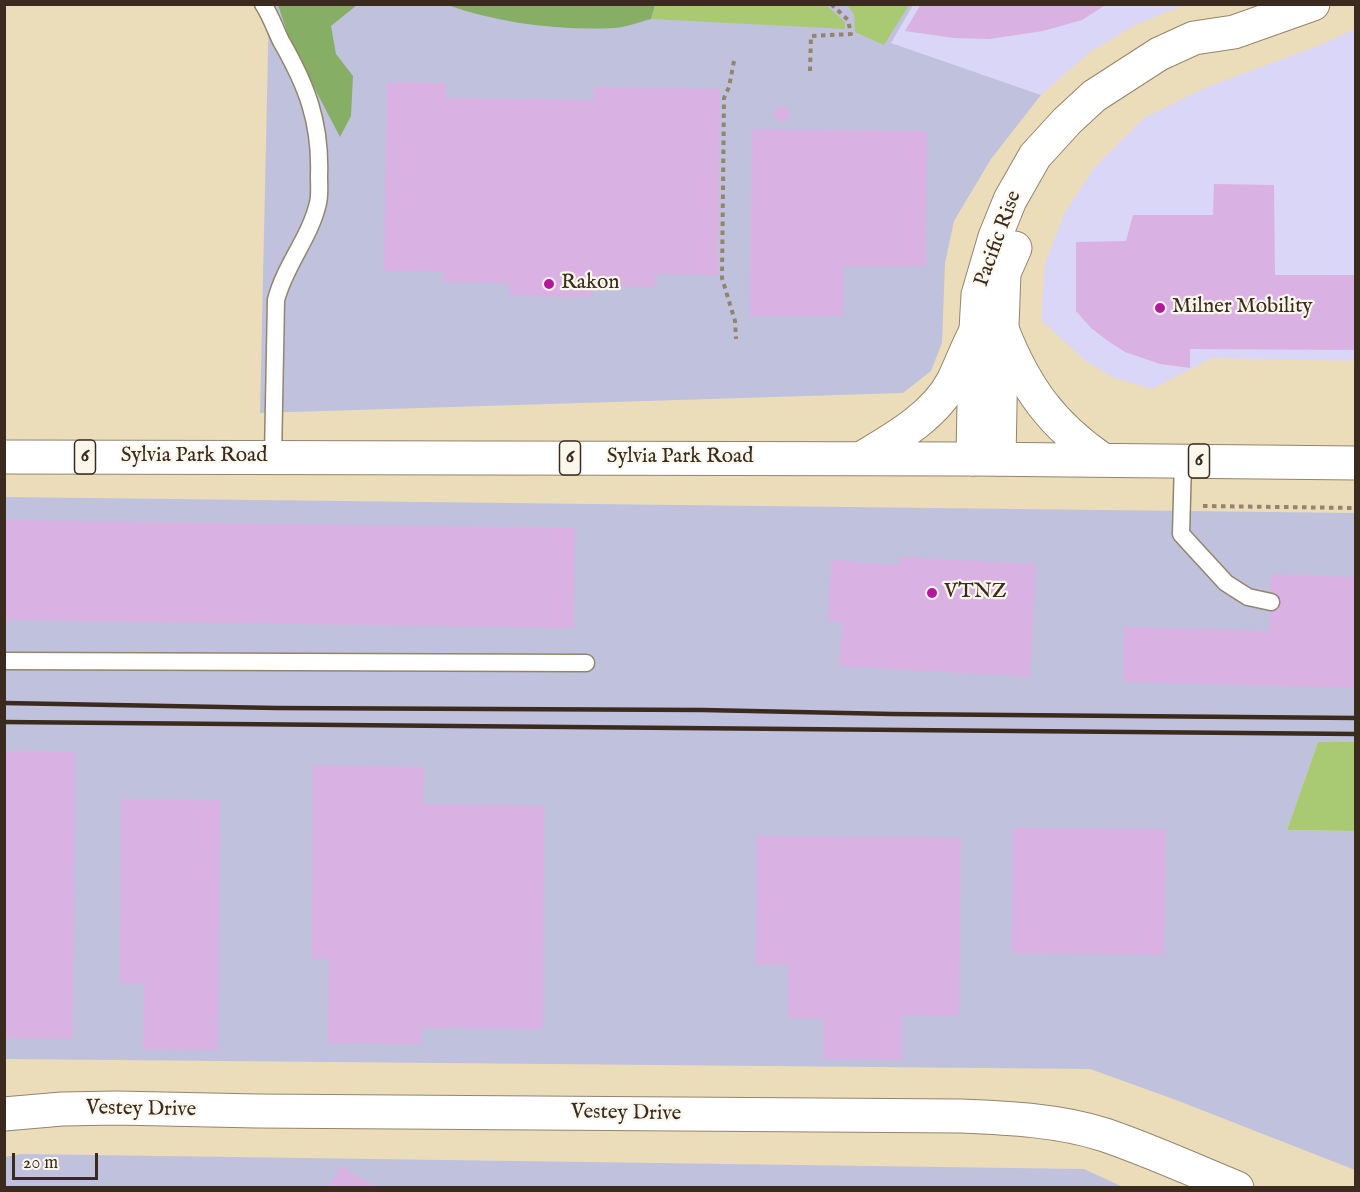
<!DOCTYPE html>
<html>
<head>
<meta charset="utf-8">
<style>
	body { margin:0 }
	#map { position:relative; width:1360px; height:1192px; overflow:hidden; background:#ebddba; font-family:"IM FELL English",serif }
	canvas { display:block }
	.frame { position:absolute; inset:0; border:6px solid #3b2a1e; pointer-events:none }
	.scale { position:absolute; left:12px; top:1153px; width:86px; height:27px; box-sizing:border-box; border:3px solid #3b2a1e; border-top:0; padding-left:8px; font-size:18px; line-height:21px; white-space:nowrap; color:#3b2a1e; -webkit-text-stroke:4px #fbf7ec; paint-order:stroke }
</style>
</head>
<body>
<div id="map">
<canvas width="1360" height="1192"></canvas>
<div class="frame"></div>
<div class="scale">20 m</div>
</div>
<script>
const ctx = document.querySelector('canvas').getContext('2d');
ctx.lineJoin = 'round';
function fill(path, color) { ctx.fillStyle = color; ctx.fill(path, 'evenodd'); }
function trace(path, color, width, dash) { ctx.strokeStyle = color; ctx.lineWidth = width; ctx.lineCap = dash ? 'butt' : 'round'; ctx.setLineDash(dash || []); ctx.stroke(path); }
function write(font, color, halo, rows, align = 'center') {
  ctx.font = font + ' "IM FELL English",serif'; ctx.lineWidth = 4.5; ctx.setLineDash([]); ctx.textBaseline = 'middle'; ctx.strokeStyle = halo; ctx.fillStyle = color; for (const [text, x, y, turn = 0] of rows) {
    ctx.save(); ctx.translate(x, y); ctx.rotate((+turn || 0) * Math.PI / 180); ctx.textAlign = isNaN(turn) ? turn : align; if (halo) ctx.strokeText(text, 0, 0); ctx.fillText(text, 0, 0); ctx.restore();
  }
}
fill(new Path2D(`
	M913 5H1185L1135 25 1090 52 1041 95 890 43Z
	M1355 29V361L1212 358 1152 389 1114 378 1087 362 1041 320 1045 263 1065 212 1094 168 1144 118 1207 87 1323 44Z`), '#dad6f7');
fill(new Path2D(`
	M269 5H913L891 43 1041 95 991 159 954 221 945 263 942 343 931 371 903 393 260 413Z
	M4 497 1355 513V742H1318L1287 830 1355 831V1170L1176 1100 1090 1069 5 1059Z
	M21 1154 1084 1169 1123 1187 5 1188V1157Z`), '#c0c2dd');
fill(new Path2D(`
	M825 4 845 22V29L651 19 655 5Z
	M847 5H909L884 45 855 32 854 14Z
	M1318 742H1355V831L1287 830Z`), '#a9ca73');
fill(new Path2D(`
	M278 5H357L331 26 336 54 353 76 351 116 340 137 290 41Z
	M447 5H655L651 19C639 22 627 27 615 28 560 31 499 23 447 5Z`), '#86ae65');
fill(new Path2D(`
	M921 4H1107L1082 20 1043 31 989 39 954 38 905 31Z
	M387 82 446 83V98L594 100V87L720 89 718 275 655 274V287L592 286 593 297 510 296 509 283 443 282 444 272 384 271Z
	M774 114a8 8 0 1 1 16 0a8 8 0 1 1-16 0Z
	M752 129 927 131 926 266H843V316H750Z
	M1214 184 1274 185 1275 275H1356V350L1190 349V368L1160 364 1125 352 1108 341 1091 328 1076 311V242L1126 241 1133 215H1213Z
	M4 520 575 528 574 628 4 620Z
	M900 557 1036 564 1030 677 839 666 843 622 827 621 832 560 899 565Z
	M1271 574 1356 577V688L1123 682 1124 627 1270 631Z
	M4 751 75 752 73 1039 4 1038Z
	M313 765 424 767 423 804 544 806 543 1029 422 1028 421 1044 328 1043 329 959H312Z
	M121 799 220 800 218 1050 143 1049 144 984H120Z
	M1013 828 1166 829 1164 955 1012 953Z
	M757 836 961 838 959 1016H902V1060L823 1059 824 1019 788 1018V965H756Z
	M341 1166 378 1188H328Z`), '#dab1e3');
const lane = new Path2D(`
	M263 4C271 16 275 29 281 41 307 86 321 123 319 176 319 185 320 195 318 203 310 238 285 265 276 300L273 457
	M1183 461 1181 534 1226 583 1248 597 1271 602
	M4 661 586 663`);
const street = new Path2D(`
	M973 459 975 347 978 295 995 237 1010 200 1035 156 1067 121 1094 96 1159 54 1194 38 1234 32 1313 4
	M999 459 1001 353 1004 273 1015 248`);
const secondary = new Path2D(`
	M4 1114 62 1109 117 1108 257 1111 959 1116C1007 1118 1059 1120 1105 1135 1149 1150 1193 1170 1237 1188`);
const primary = new Path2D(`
	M1002 329C1025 388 1052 425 1103 460
	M4 457 973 459 1356 463
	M862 458C894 439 935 416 953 381 961 365 967 347 976 331`);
trace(lane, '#93846c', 19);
trace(street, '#93846c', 35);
trace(secondary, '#93846c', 35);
trace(primary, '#93846c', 35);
trace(new Path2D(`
	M734 61 729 87 724 98 722 278 735 321 736 339
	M810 71 811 36 851 34 848 20 831 4
	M1203 506 1356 508`), '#93846c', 4, [4.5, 4.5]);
trace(lane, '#fff', 16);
trace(street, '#fff', 33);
trace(secondary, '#fff', 33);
trace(primary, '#fff', 33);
trace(new Path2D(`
	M4 703 277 708 703 710 892 714 1356 718
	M4 722 1356 734`), '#3b2a1e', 4.5);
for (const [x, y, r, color] of [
	[549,284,6,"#b5179e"],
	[1160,308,6,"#b5179e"],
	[932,593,6,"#b5179e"]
]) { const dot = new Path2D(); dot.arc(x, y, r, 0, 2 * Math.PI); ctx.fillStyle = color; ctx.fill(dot); trace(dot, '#fbf7ec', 2); }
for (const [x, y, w] of [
	[85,457,21],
	[570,458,21],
	[1199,461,21]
]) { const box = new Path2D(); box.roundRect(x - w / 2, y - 17, w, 34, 4.5); ctx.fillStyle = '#fbf7ec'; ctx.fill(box); trace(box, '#3b2a1e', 1.5); }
write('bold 20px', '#3b2a1e', null, [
	["6",85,457],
	["6",570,458],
	["6",1199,461]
]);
write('21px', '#3b2a1e', '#fbf7ec', [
	["Pacific Rise",999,239,-70],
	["Sylvia Park Road",194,457],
	["Sylvia Park Road",680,458],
	["Vestey Drive",141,1110,1],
	["Vestey Drive",626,1114,1]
]);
write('21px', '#3b2a1e', '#fbf7ec', [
	["Rakon",561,284],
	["Milner Mobility",1172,308],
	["VTNZ",944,593]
], 'left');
</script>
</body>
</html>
